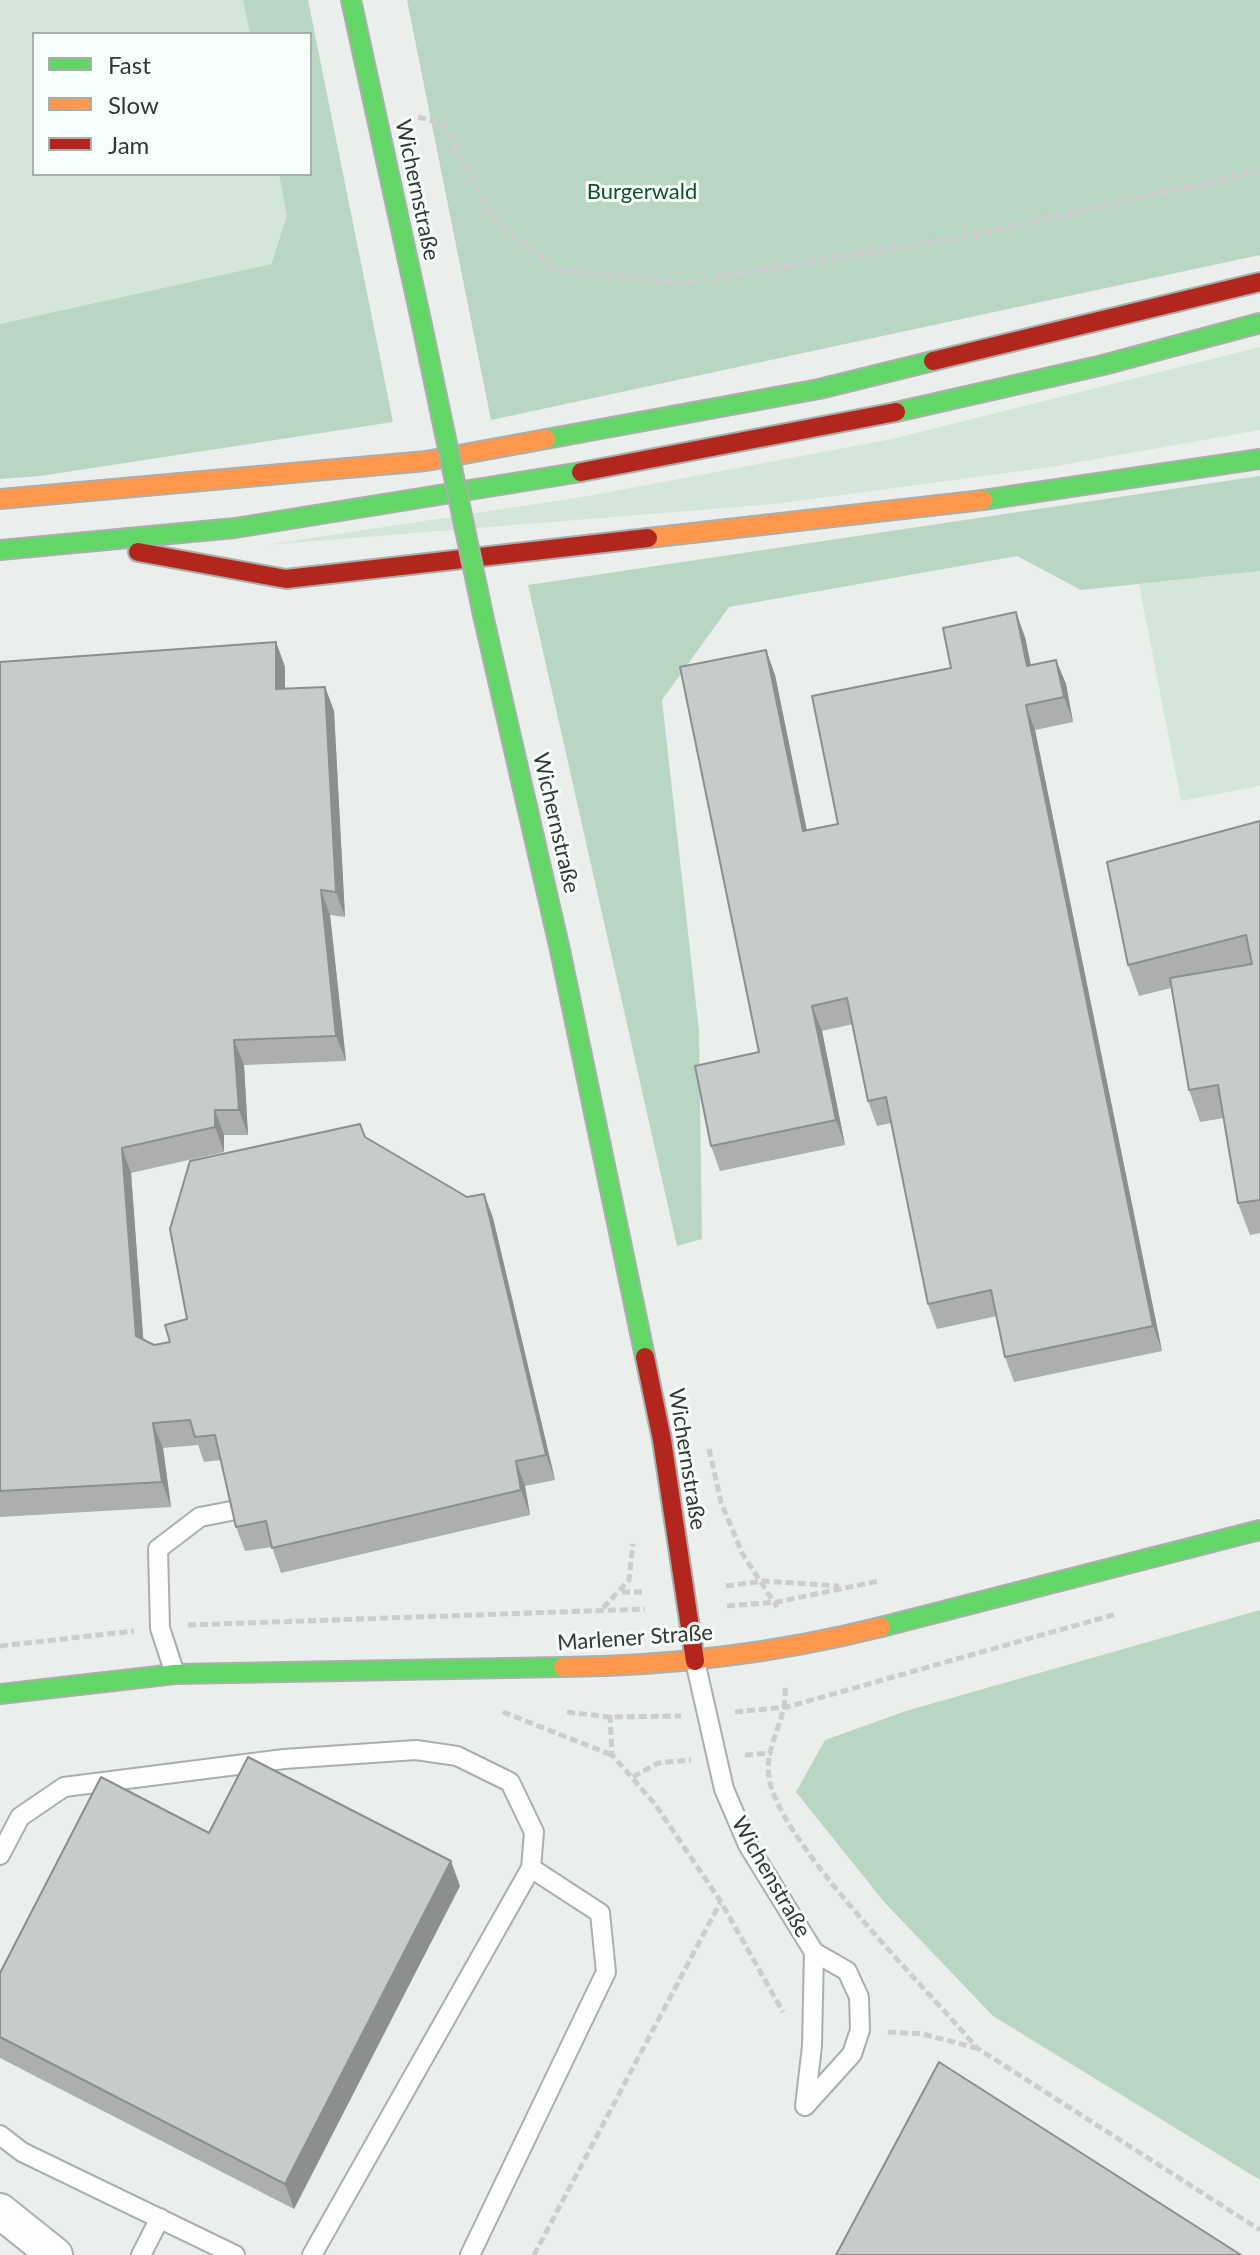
<!DOCTYPE html>
<html>
<head>
<meta charset="utf-8">
<style>
	body { margin:0 }
	#map { position:relative; width:1260px; height:2255px; overflow:hidden; background:#eaefec; font-family:Lato,sans-serif }
	canvas { display:block }
	.legend { position:absolute; left:32px; top:32px; width:280px; height:144px; box-sizing:border-box; background:#f5fef8; border:2px solid #a8aeaa; margin:0; padding:10px 14px; list-style:none; font-size:24px; color:#343735 }
	.legend li { display:flex; align-items:center; gap:16px; height:40px }
	.legend b { width:40px; border:2px solid #a8aeaa }
</style>
</head>
<body>
<div id="map">
<canvas width="1260" height="2255"></canvas>
<ul class="legend">
<li><b style="height:10px;background:#63d668"></b>Fast</li>
<li><b style="height:10px;background:#ff974d"></b>Slow</li>
<li><b style="height:10px;background:#b3261e"></b>Jam</li>
</ul>
</div>
<script>
const ctx = document.querySelector('canvas').getContext('2d');
ctx.lineJoin = 'round';
function fill(path, color) { ctx.fillStyle = color; ctx.fill(path, 'evenodd'); }
function trace(path, color, width, dash) { ctx.strokeStyle = color; ctx.lineWidth = width; ctx.lineCap = dash ? 'butt' : 'round'; ctx.setLineDash(dash || []); ctx.stroke(path); }
function write(font, color, halo, rows, align = 'center') {
  ctx.font = font + ' Lato,sans-serif'; ctx.lineWidth = 6; ctx.setLineDash([]); ctx.textBaseline = 'middle'; ctx.strokeStyle = halo; ctx.fillStyle = color; for (const [text, x, y, turn = 0] of rows) {
    ctx.save(); ctx.translate(x, y); ctx.rotate((+turn || 0) * Math.PI / 180); ctx.textAlign = isNaN(turn) ? turn : align; if (halo) ctx.strokeText(text, 0, 0); ctx.fillText(text, 0, 0); ctx.restore();
  }
}
fill(new Path2D(`
	M0 0H243L250 34H34V174H279L288 216 270 264 0 324Z
	M1260 347V430L1051 467 775 504 266 545 588 496 892 439Z
	M1260 571V786L1181 801 1139 584Z`), '#d2e7d9');
fill(new Path2D(`
	M243 0H308L393 422 40 476 0 479V324L271 264 287 216 279 174H310V34H250Z
	M407 0H1260V255L491 420Z
	M1260 476V571L1081 590 1017 556 729 607 662 700 699 1031 702 1239 677 1246 528 585Z
	M1260 1610V2180L993 2016 885 1903 796 1792 825 1740 906 1711Z`), '#b8d6c3');
const lane = new Path2D(`
	M695 1661 724 1789 748 1845 814 1952
	M175 1674 160 1628 158 1549 200 1517 236 1510
	M0 1855 20 1817 64 1787 284 1759 416 1750 457 1756 510 1782 534 1832 531 1868
	M805 2106 852 2054 860 2030 859 1997 847 1971 814 1952
	M805 2106 812 2046 814 1952
	M0 2135 22 2152 235 2255
	M141 2255 160 2218
	M312 2255 531 1868 600 1913 606 1972 470 2255`);
const street = new Path2D(`
	M0 2211 55 2255`);
const fast = new Path2D(`
	M351 0 422 325
	M896 412 1103 365 1260 323
	M546 439 819 389 933 361
	M983 500 1260 459
	M0 550 235 528 581 472
	M483 615 560 950 645 1357
	M881 1627 1260 1530
	M0 1694 175 1674 563 1667`);
const slow = new Path2D(`
	M0 499 426 461 546 439
	M648 538 983 500
	M563 1667C670 1666 777 1653 881 1627`);
const jam = new Path2D(`
	M933 361 1260 282
	M581 472 896 412
	M138 552 286 579 648 538
	M645 1357 662 1440 695 1661`);
trace(lane, '#abafac', 22);
trace(street, '#abafac', 38);
trace(fast, '#abafac', 22);
trace(slow, '#abafac', 22);
trace(jam, '#abafac', 22);
trace(new Path2D(`
	M418 117 443 124 492 219 556 270 680 283 964 237 1260 171
	M709 1449 721 1502 742 1553 777 1607
	M726 1586 763 1581 839 1586
	M622 1592H644
	M727 1606 777 1602 879 1581
	M603 1608 629 1580 633 1544
	M188 1625 645 1609
	M0 1646 134 1631
	M785 1688C788 1719 764 1745 769 1777 776 1836 912 1974 956 2024L977 2048 1260 2230
	M503 1712 612 1755
	M567 1712 609 1717 681 1716
	M735 1712 787 1707 1116 1614
	M610 1715 612 1755 655 1804 721 1902 783 2012
	M745 1755 772 1753
	M633 1777 658 1763 691 1760
	M888 2032 923 2034 976 2048
	M534 2255 720 1903`), '#cccdcc', 5, [8, 4]);
trace(lane, '#fcfdfc', 18);
trace(street, '#fcfdfc', 34);
trace(fast, '#63d668', 18);
trace(slow, '#ff974d', 18);
trace(jam, '#b3261e', 18);
const fastBridge = new Path2D(`
	M422 325 483 615`);
trace(fastBridge, '#abafac', 22, []);
trace(fastBridge, '#63d668', 18);
fill(new Path2D(`
	M1025 637 1031 665 1056 660 1066 684 1073 722 1035 730 1162 1351 1014 1382 1005 1357 997 1316 937 1329 928 1304 891 1123 877 1126 868 1101 853 1024 822 1031 845 1145 720 1171 711 1146 759 1052 766 650 775 675 807 831 838 824 951 668Z
	M276 642 285 667V689L325 687 334 711 345 917 330 915 346 1061 244 1065 248 1135H224V1152L131 1173 143 1340 154 1345 170 1342 187 1319 365 1137 467 1197 484 1194 493 1218 555 1480 525 1486 530 1515 281 1573 272 1547 245 1551 236 1527 221 1460 204 1462 198 1445 163 1448 171 1507 0 1517V662Z
	M1260 821V1233L1250 1235 1238 1203 1224 1118 1200 1122 1189 1090 1171 988 1139 996 1128 965Z
	M209 1833 460 1886 294 2209 0 2058V1973Z`), '#acafad');
fill(new Path2D(`
	M1016 612 1025 637 1036 691 1027 666Z
	M276 642 285 667V714L276 689Z
	M766 650 775 675 812 856 803 831Z
	M1056 660 1066 684 1073 722 1064 697Z
	M325 687 334 711 345 917 336 892Z
	M1026 705 1035 730 1162 1351 1153 1326Z
	M321 890 330 915 346 1061 336 1036Z
	M812 1006 822 1031 845 1145 836 1120Z
	M234 1040 244 1065 248 1135 239 1110Z
	M215 1110 224 1135V1152L215 1127Z
	M122 1148 131 1173 145 1361 136 1336Z
	M484 1194 493 1218 555 1480 546 1455Z
	M153 1423 163 1448 171 1507 162 1482Z
	M516 1461 525 1486 530 1515 521 1490Z
	M451 1861 460 1886 294 2209 285 2184Z`), '#8c8f8d');
const building = new Path2D(`
	M1016 612 1027 666 1056 660 1064 697 1026 705 1153 1326 1005 1357 991 1290 928 1304 886 1097 868 1101 847 998 812 1006 836 1120 711 1146 695 1066 759 1052 680 667 766 650 803 831 838 824 812 696 951 668 943 628Z
	M276 642V689L325 687 336 892 321 890 336 1036 234 1040 239 1110H215V1127L122 1148 136 1336 154 1345 170 1342 165 1325 187 1319 170 1229 190 1161 360 1124 365 1137 467 1197 484 1194 546 1455 516 1461 521 1490 272 1548 266 1521 236 1527 215 1435 195 1437 190 1420 153 1423 162 1482 0 1491V662Z
	M1260 821V1200L1238 1203 1218 1085 1189 1090 1170 978 1252 964 1246 935 1128 965 1107 862Z
	M248 1757 451 1861 285 2184 0 2037V1973L101 1777 209 1833Z
	M939 2062 1241 2255H836Z`);
fill(building, '#c8ccc9');
trace(building, '#8c8f8d', 2);
write('22px', '#343735', '#f5fef8', [
	["Wichernstraße",417,190,78],
	["Wichernstraße",556,823,77],
	["Wichernstraße",687,1459,81],
	["Marlener Straße",635,1638,-4],
	["Wichenstraße",771,1877,60]
]);
write('22px', '#124e2f', '#f5fef8', [
	["Burgerwald",642,192]
]);
</script>
</body>
</html>
